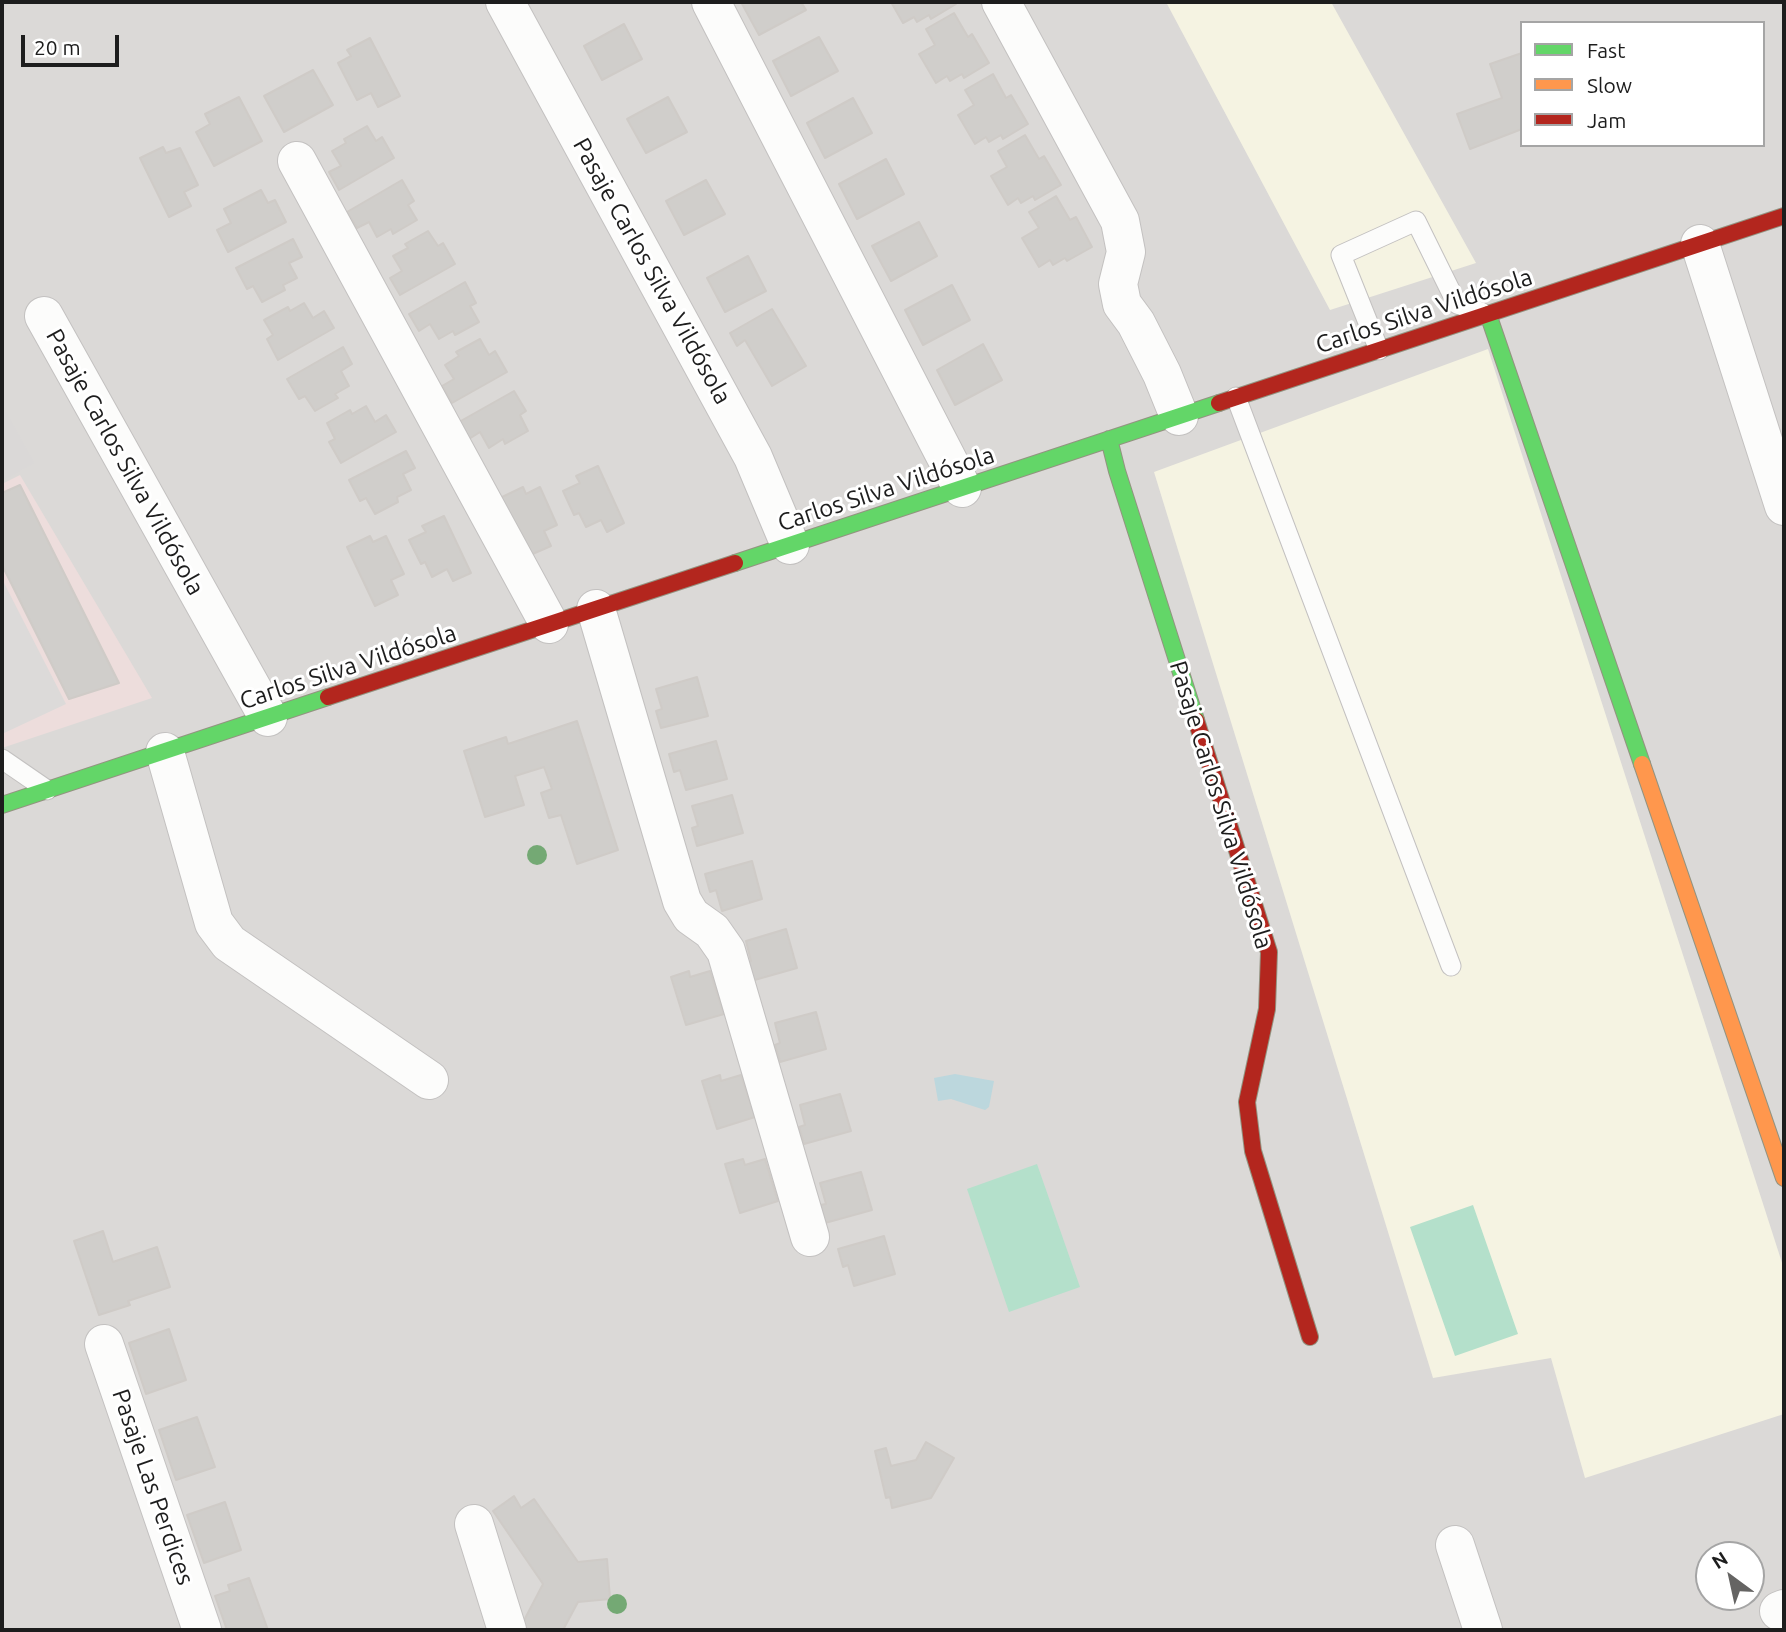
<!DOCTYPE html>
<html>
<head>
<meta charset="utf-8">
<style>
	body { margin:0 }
	#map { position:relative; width:1786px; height:1632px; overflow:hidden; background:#ece9e6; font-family:Ubuntu,sans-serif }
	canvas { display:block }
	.frame { position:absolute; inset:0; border:4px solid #1d1d1d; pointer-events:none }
	.legend { position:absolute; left:1520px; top:21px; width:245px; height:126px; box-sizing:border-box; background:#fff; border:2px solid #a5a5a5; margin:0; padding:9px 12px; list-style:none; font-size:21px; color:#1d1d1d }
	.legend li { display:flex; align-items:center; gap:14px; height:35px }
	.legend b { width:35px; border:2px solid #a5a5a5 }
	.north { position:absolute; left:1695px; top:1541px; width:70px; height:70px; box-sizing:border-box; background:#fff; border:2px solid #a5a5a5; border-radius:50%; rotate:327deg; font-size:19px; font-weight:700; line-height:28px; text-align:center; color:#1d1d1d }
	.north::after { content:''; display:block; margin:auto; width:24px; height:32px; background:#656463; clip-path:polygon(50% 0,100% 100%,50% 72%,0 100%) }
	.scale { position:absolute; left:21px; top:35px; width:98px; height:32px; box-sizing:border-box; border:4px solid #1d1d1d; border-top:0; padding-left:9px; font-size:21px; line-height:24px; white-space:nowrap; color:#1d1d1d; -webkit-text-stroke:5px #fff; paint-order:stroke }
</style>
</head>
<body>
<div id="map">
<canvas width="1786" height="1632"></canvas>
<div class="frame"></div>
<ul class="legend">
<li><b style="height:9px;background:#63d668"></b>Fast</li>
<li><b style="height:9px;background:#ff974d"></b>Slow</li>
<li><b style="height:9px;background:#b3261e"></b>Jam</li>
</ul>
<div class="north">N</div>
<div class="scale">20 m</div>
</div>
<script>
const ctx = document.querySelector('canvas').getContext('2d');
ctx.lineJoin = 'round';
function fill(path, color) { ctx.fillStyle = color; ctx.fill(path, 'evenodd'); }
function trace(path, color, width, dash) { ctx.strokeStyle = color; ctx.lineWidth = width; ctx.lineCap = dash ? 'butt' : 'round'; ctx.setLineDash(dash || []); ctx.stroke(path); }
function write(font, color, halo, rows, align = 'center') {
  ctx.font = font + ' Ubuntu,sans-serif'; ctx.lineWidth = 6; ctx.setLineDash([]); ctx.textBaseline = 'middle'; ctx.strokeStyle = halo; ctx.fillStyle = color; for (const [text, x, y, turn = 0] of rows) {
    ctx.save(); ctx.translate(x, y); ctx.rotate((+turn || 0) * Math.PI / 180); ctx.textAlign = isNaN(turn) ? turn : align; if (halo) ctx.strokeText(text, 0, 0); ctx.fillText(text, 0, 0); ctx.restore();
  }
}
fill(new Path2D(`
	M2 2H1784V1630H2ZM1522 23H1763V145H1522ZM1709 1555H1751V1597H1709Z`), '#dbd9d7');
fill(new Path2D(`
	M20 475 152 698 2 748V484Z`), '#eddddc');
fill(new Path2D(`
	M1166 2H1331L1476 263 1330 310Z
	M1488 349 1784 1269V1414L1585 1478 1551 1358 1433 1378 1154 472Z`), '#f5f3e2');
fill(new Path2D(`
	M2 405 34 463 2 481Z`), '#dad8d7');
fill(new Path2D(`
	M1037 1164 1080 1287 1009 1312 967 1189Z
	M1473 1205 1518 1334 1455 1356 1410 1227Z`), '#b4e0cb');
fill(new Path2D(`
	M2 579 66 704 2 734Z`), '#dcdad9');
fill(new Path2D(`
	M955 1074 994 1081 989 1107 985 1110 951 1099 938 1101 934 1078Z`), '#bcd7dd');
const building = new Path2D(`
	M741 2H801L806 10 759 35Z
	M891 2H955L956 4 931 19 929 15 917 22 914 17 903 23Z
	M954 13 968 37 972 34 989 63 964 78 962 74 950 81 947 76 936 83 919 54 935 45 926 29Z
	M624 24 642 59 602 80 584 46Z
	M819 37 838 71 791 96 773 61Z
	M370 38 400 96 378 107 371 93 357 100 338 63 351 56 347 50Z
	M1522 53V129L1470 149 1457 114 1502 98 1490 64Z
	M313 70 333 105 284 132 264 96Z
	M993 74 1006 98 1011 95 1028 124 1003 139 1001 135 989 142 986 137 975 144 958 115 974 105 965 90Z
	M239 97 262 141 214 166 196 132 210 124 205 114Z
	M668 97 687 132 646 153 627 119Z
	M853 98 872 133 825 158 807 123Z
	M367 126 376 141 382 137 394 158 339 190 329 172 341 166 332 151 346 143 344 139Z
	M1025 135 1039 159 1044 156 1061 185 1035 200 1033 196 1021 203 1018 198 1008 205 991 176 1007 167 998 151Z
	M163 147 166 153 180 148 198 185 184 192 191 206 169 217 140 158Z
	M886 159 904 194 857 219 839 184Z
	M402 180 414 201 408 205 417 220 393 234 391 229 377 237 369 222 357 228 347 212Z
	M706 180 725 214 684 235 666 201Z
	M261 190 268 203 275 200 286 222 228 252 217 230 231 223 224 209Z
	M1056 196 1070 220 1076 217 1092 247 1067 261 1065 258 1053 265 1050 260 1039 267 1022 238 1039 228 1029 212Z
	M919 222 937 256 891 281 872 246Z
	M428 231 438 246 443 243 455 264 400 295 390 278 402 271 393 256 408 248 405 244Z
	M293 239 302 257 289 263 297 278 283 285 285 290 262 302 253 286 247 289 236 268Z
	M748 256 766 291 725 312 707 278Z
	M465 282 476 303 470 306 479 322 455 335 453 331 439 339 430 324 419 331 409 314Z
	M952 285 970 320 923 345 905 310Z
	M304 303 313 318 324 311 334 328 278 360 267 339 273 335 264 320 288 307 290 311Z
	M772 309 806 366 772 386 745 340 737 346 730 333Z
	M480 339 489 355 495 351 507 372 452 403 442 386 454 379 445 365 459 356 456 352Z
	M983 344 1002 380 955 405 937 370Z
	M343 347 352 364 341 371 349 386 335 394 338 398 315 411 305 396 299 399 287 379Z
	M514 391 526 411 520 415 528 431 505 444 503 439 489 448 480 432 469 439 459 422Z
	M366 406 375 422 386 415 396 432 341 463 329 442 335 439 327 423 350 410 352 414Z
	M406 451 415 468 403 474 411 490 397 497 398 502 375 514 366 498 360 501 349 480Z
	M598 466 624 523 607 532 601 520 586 527 579 513 574 515 563 491 580 483 576 476Z
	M20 485 119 683 69 699 2 565V493Z
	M523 487 526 494 540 487 557 525 544 531 551 546 528 556 500 498Z
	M444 516 471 573 453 581 447 569 432 577 425 562 421 564 409 540 426 532 422 526Z
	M370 536 373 542 386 536 404 574 391 580 398 595 375 606 347 547Z
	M697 677 708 716 661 728 656 711 662 709 656 689Z
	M577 721 618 850 577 864 561 815 549 818 541 793 552 789 544 767 515 776 524 805 485 817 464 751 506 737 508 744Z
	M716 741 727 779 686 790 680 770 674 772 669 754Z
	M732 795 743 833 697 846 692 828 698 826 692 806Z
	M752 861 762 899 722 911 716 890 710 892 705 874Z
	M786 929 797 968 751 981 745 963 751 961 746 941Z
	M689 971 690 977 710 971 724 1014 686 1025 671 977Z
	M816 1012 826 1049 780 1062 775 1045 780 1043 775 1023Z
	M720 1075 721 1081 741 1075 755 1117 717 1129 702 1081Z
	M840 1094 851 1131 804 1144 799 1127 805 1125 800 1105Z
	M743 1159 745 1165 765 1159 778 1201 740 1213 725 1164Z
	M861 1172 872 1210 825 1223 820 1205 826 1204 820 1183Z
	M103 1231 113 1262 157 1247 170 1287 128 1301 130 1305 99 1315 74 1241Z
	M884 1236 895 1274 854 1286 848 1265 843 1267 838 1249Z
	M169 1329 186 1380 146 1394 129 1343Z
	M197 1417 215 1467 176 1480 159 1430Z
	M926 1442 954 1458 931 1498 892 1508 890 1497 886 1498 875 1451 886 1448 891 1466 916 1460Z
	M514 1496 521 1508 534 1499 578 1562 607 1559 610 1599 578 1602 563 1630H519L543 1584 493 1511Z
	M225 1502 241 1550 204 1563 187 1515Z
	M249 1578 268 1630H227L215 1596 230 1591 228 1585Z`);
fill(building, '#d0cecb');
trace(building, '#cfcbc7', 2);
const lane = new Path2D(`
	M1379 350 1341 255 1416 221 1457 304 1481 312
	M1236 397 1451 966
	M2 759 47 790`);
const street = new Path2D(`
	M505 2 753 457 790 545
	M711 2 962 488
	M1001 2 1120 221 1126 252 1118 284 1122 304 1136 323 1162 374 1179 416
	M297 161 549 624
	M1700 244 1784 506
	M44 316 268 717
	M596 609 682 901 691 916 712 931 726 951 810 1237
	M165 752 214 923 229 943 429 1080
	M104 1344 202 1630
	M474 1524 507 1630
	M1455 1545 1483 1630
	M1779 1611 1784 1609`);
const fast = new Path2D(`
	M1488 314 1642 764
	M1109 439 1117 471 1196 720
	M735 563 1219 403
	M2 805 328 697`);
const slow = new Path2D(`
	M1642 764 1784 1178`);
const jam = new Path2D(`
	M1219 403 1784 216
	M328 697 735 563
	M1196 720 1269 952 1267 1009 1247 1102 1253 1151 1310 1337`);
trace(lane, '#c3c1c0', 21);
trace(street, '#c3c1c0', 40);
trace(fast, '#939380', 18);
trace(slow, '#939380', 18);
trace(jam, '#939380', 18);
trace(lane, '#fcfcfb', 19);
trace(street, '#fcfcfb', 38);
trace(fast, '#63d668', 16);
trace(slow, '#ff974d', 16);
trace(jam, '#b3261e', 16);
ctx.fillStyle = '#74a974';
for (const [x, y] of [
	[537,855],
	[617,1604]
]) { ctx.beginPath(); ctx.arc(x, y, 10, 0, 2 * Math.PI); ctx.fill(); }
write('24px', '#1d1d1d', '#fff', [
	["Pasaje Carlos Silva Vildósola",652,271,61],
	["Carlos Silva Vildósola",1424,311,-18],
	["Pasaje Carlos Silva Vildósola",125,462,61],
	["Carlos Silva Vildósola",886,489,-18],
	["Carlos Silva Vildósola",348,667,-18],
	["Pasaje Carlos Silva Vildósola",1221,805,73],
	["Pasaje Las Perdices",153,1487,71]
]);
</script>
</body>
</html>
